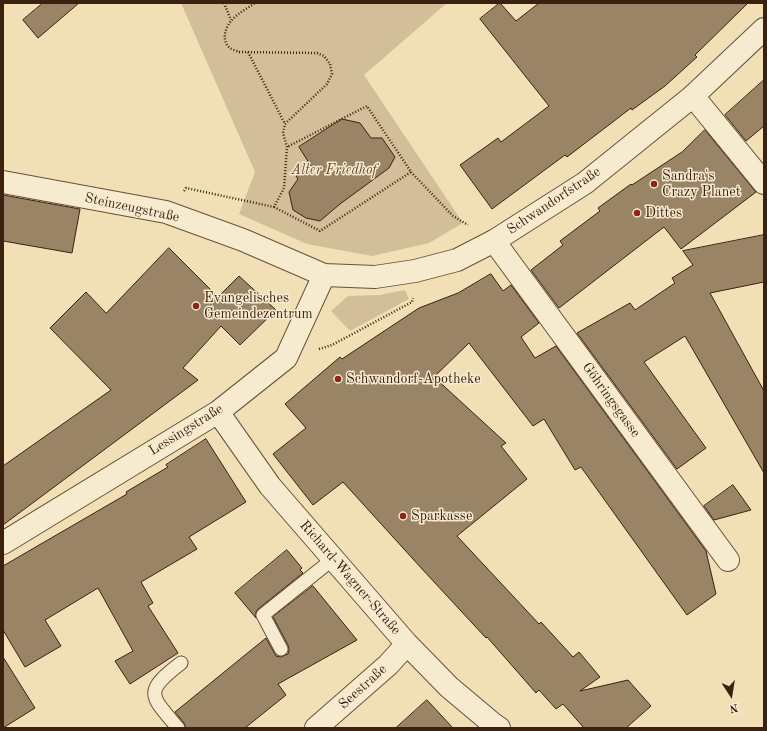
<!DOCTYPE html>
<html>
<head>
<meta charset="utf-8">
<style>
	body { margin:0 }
	#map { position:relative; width:767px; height:731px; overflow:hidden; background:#f1e0b5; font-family:"Old Standard TT",serif }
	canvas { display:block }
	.frame { position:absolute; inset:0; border:4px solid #3c2010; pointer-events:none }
	.north { position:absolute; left:711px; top:675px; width:40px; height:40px; -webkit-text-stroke:3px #f6ebcf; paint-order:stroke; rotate:168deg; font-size:11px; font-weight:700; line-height:16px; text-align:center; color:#3c2010 }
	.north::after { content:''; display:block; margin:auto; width:14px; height:18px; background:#3c2010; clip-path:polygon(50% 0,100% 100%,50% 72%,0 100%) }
</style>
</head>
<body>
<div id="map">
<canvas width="767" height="731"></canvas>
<div class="frame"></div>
<div class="north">N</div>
</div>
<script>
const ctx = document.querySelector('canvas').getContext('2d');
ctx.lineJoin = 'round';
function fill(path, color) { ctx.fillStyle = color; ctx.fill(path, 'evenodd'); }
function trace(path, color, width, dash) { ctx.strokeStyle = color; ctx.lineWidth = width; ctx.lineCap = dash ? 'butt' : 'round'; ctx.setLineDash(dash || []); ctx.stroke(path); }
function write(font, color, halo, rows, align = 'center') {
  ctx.font = font + ' "Old Standard TT",serif'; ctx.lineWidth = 3; ctx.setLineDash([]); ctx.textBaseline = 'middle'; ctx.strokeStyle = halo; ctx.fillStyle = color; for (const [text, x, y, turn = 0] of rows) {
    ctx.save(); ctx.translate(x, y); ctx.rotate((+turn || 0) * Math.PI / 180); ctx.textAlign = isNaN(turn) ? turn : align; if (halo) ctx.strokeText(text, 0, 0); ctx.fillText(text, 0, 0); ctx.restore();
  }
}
fill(new Path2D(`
	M181 3H447L364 75 463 223 429 243 372 256 307 244 239 214 255 172Z
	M405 290 409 299 350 331 331 311 348 296 379 295Z`), '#d2bf99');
const building = new Path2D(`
	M43 3H79L38 38 23 20Z
	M500 3 516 21 539 3H748L695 55 697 57 665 86 632 110 631 108 567 157 565 155 492 209 460 165 498 138 501 142 549 106 480 19Z
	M764 80V126L746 141 725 115Z
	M342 119 360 123 371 138H382L395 157 389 168 340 204 320 221 306 218 293 210 289 192 298 179 296 176 311 166 299 147Z
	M705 130 756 192 681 249 664 227 559 308 531 270 563 245 560 241 600 211 598 208 631 184 632 185 682 152Z
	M3 195 80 209 72 253 3 241Z
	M764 235V282L710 293 764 391V473L685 336 644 362 706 448 677 469 577 333 630 303 635 310 675 283 672 278 693 265 683 251Z
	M169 248 218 297 239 276 276 310 240 345 221 326 183 368 198 380 3 525V466L111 390 50 328 86 292 106 313Z
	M491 274 503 291 511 285 539 323 521 337 535 358 556 346 706 551 716 594 687 615 581 467 575 470 544 419 533 426 469 343 434 377 506 443 501 446 527 479 457 536 539 624 541 622 573 657 579 652 600 677 580 691 628 680 651 706 626 728H584L563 704 556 709 539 690 536 693 487 637 486 638 423 570 343 482 313 505 273 454 306 428 285 404 340 357 342 359 419 308 458 293Z
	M206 439 246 502 189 537 197 549 141 582 153 603 148 606 178 653 130 684 115 661 133 651 98 588 45 620 61 646 25 667 3 630V566L127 494 126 492 168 467 166 465Z
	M733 485 751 510 714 520 704 506Z
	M287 550 302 568 300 570 303 573 258 609 256 612V618L235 593Z
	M313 586 357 640 278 684 286 695 245 728H186L184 723 175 712 266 638 276 656 281 657 288 654 289 650 288 645 273 617Z
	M3 657 35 708 3 728Z
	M427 700 453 728H396Z`);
fill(building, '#9a8466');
trace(building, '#3c2010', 1);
const service = new Path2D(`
	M281 649 263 615 333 559
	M178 728C150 695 143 692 181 663`);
const minor = new Path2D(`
	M693 96 764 183
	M494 241 728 560
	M218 412 270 486 407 644 449 687 493 724 499 728
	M3 543 218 412 286 358 324 275
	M316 728 388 665 407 644`);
const tertiary = new Path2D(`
	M3 182 166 212 243 240 324 275 375 277 415 271 457 260 494 241 585 183 693 96 764 29`);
trace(service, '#695039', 15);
trace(minor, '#695039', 24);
trace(tertiary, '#695039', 24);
trace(new Path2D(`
	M224 3 231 20
	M248 52 285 124
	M411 172 453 216 468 225
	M184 191 186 188 274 207 284 188 287 147 283 133 285 124 327 84 332 74 330 64 324 56 317 53 239 52C237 51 233 50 230 48 221 41 225 27 232 20 238 13 248 8 255 3
	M274 207 320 231 411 172 367 106 287 147
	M319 349 332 345 412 302 413 298`), '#3c2010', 2.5, [1, 2]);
trace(service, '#f6ebcf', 13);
trace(minor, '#f6ebcf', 22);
trace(tertiary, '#f6ebcf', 22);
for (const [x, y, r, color] of [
	[654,184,4,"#8f2418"],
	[637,213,4,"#8f2418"],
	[196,306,4,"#8f2418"],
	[338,379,4,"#8f2418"],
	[403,516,4,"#8f2418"]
]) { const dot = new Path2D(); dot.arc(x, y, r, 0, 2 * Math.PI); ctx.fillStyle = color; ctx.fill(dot); trace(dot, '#f6ebcf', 1.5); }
write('italic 14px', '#624832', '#f6ebcf', [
	["Alter Friedhof",334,170]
]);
write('14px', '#3c2010', '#f6ebcf', [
	["Sandra's",662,176],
	["Crazy Planet",662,192],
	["Dittes",645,213],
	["Evangelisches",204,298],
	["Gemeindezentrum",204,314],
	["Schwandorf-Apotheke",346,379],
	["Sparkasse",411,516]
], 'left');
write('14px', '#3c2010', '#f6ebcf', [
	["Schwandorfstraße",554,201,-34],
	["Steinzeugstraße",132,208,12],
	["Göhringsgasse",611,400,54],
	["Lessingstraße",186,430,-32],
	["Richard-Wagner-Straße",350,578,49],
	["Seestraße",363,687,-42]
]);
</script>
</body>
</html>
